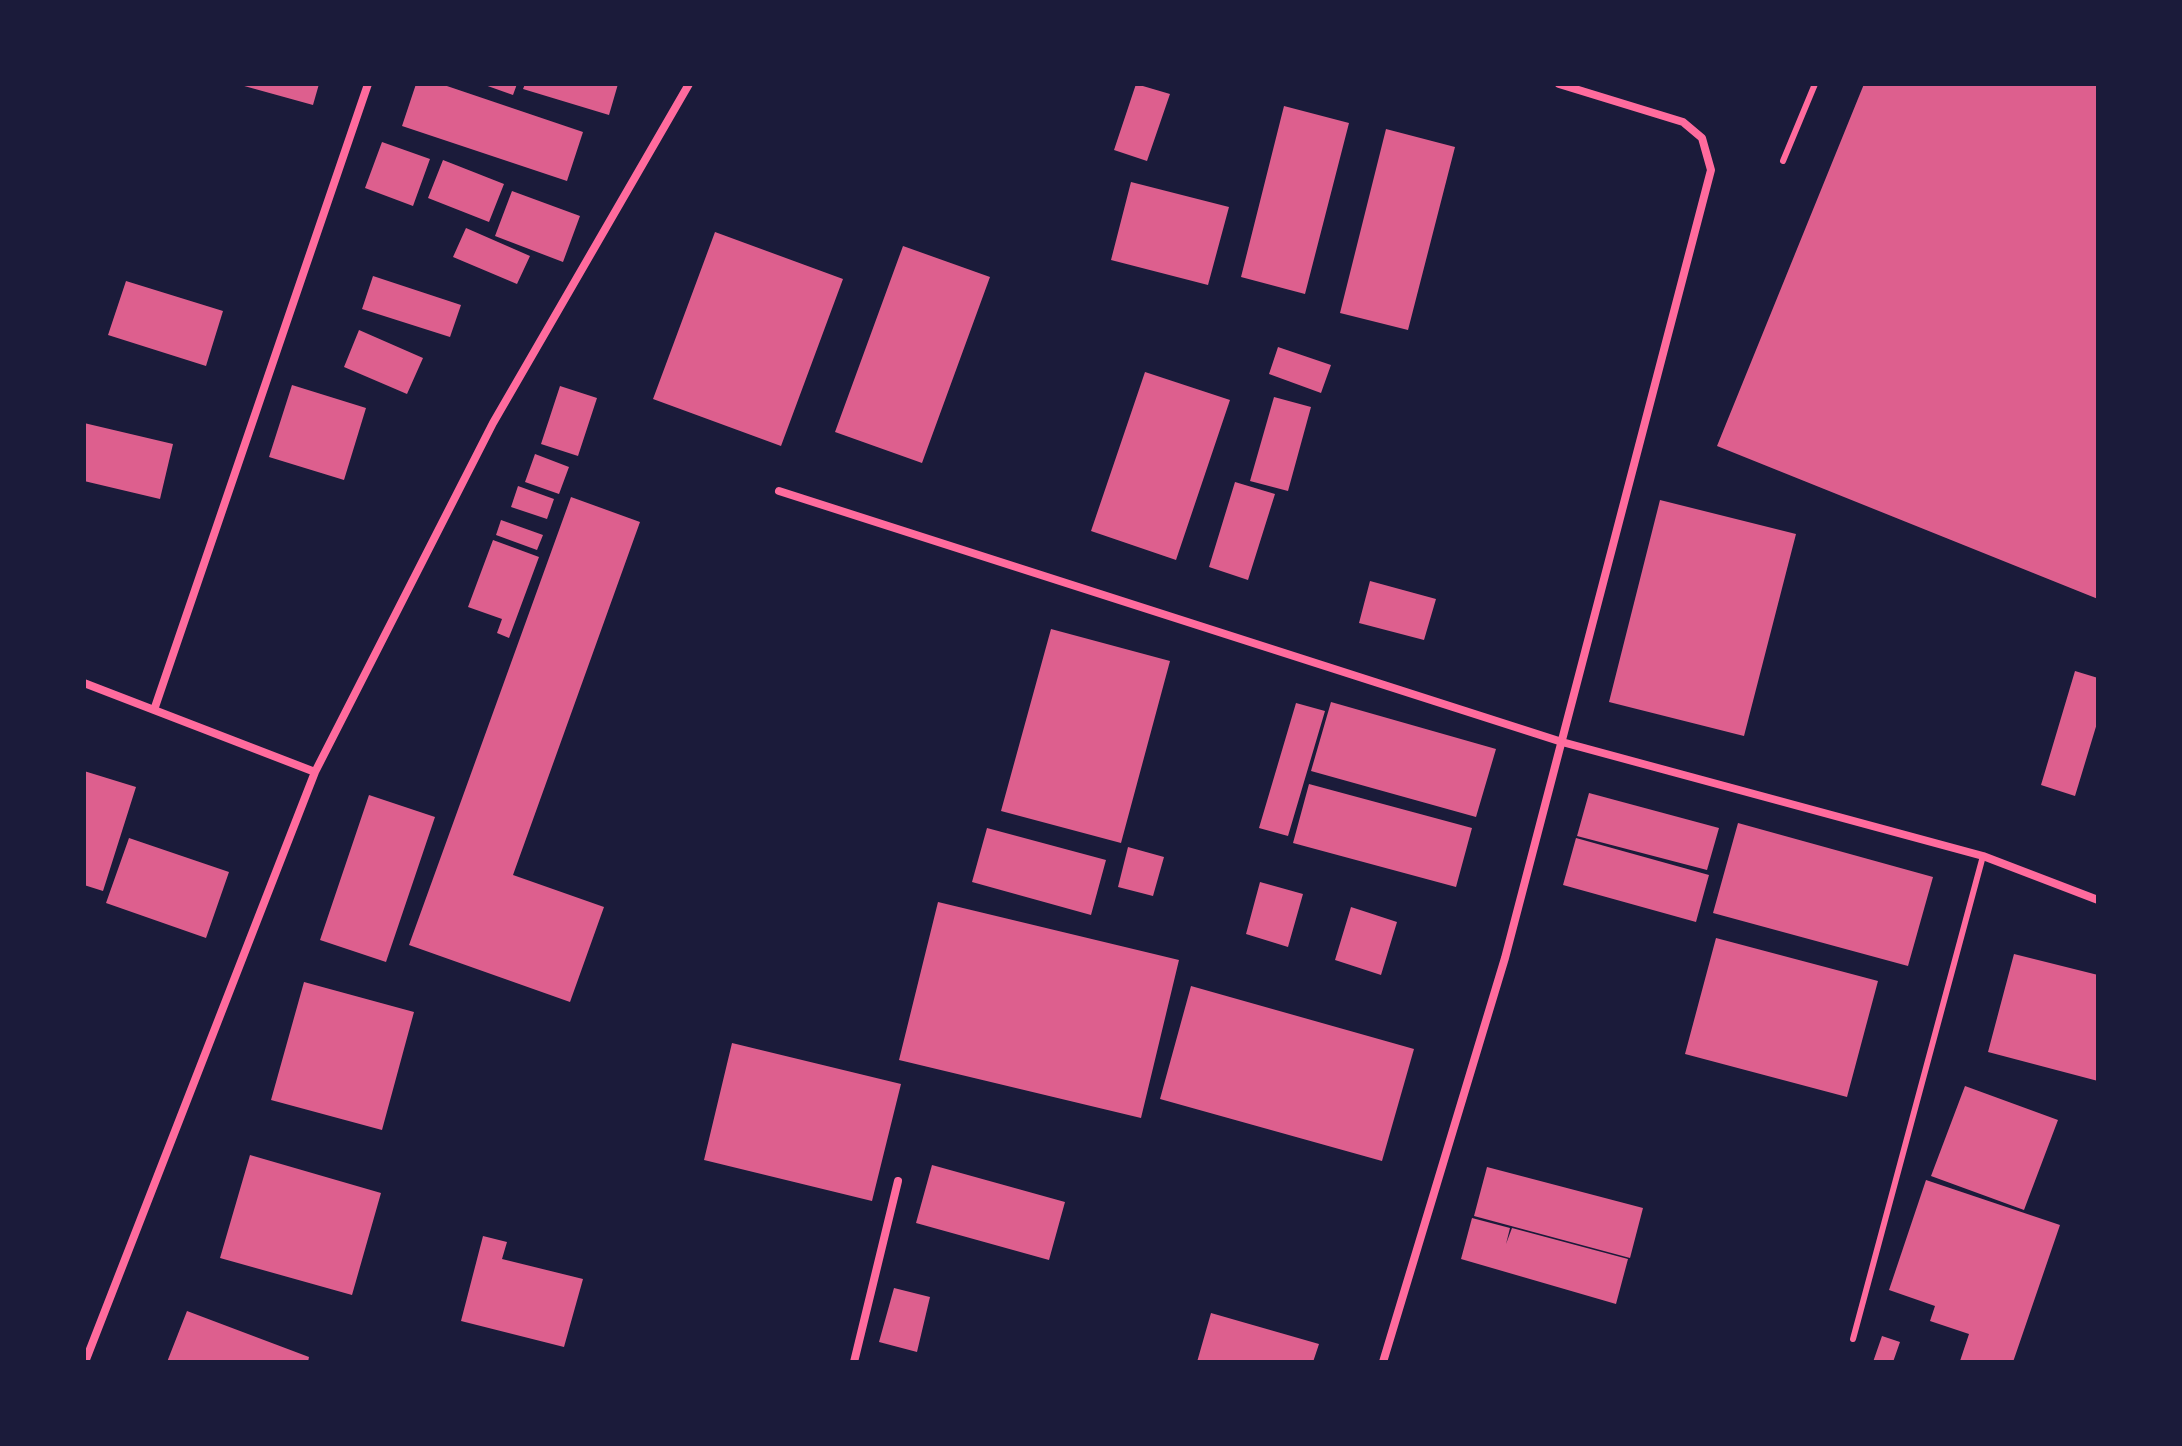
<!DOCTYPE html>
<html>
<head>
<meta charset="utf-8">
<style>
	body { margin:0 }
	#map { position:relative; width:2182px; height:1446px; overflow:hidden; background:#1b1b3a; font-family:"PT Serif",serif }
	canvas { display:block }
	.frame { position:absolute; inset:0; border:86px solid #1b1b3a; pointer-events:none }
</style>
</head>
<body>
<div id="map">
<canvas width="2182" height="1446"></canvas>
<div class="frame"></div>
</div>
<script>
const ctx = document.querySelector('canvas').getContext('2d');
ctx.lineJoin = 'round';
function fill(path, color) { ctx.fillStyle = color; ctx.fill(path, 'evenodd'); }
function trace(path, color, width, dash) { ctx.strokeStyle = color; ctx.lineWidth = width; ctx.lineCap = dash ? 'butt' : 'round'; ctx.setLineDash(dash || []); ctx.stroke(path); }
fill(new Path2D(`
	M237 84H319L313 105Z
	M416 84H441L583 132 567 181 402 126Z
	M482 84H517L513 95Z
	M525 84H618L609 115 523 89Z
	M1136 84 1170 94 1147 161 1114 150Z
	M1864 84H2098V599L1717 446Z
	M1284 106 1349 123 1305 294 1241 277Z
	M1386 129 1455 147 1408 330 1340 313Z
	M382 142 430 159 413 206 365 188Z
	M443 160 504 184 489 222 428 198Z
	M1131 182 1229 207 1208 285 1111 260Z
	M512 191 580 216 563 262 495 236Z
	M466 228 530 256 517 284 453 257Z
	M715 232 843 279 781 446 653 399Z
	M903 246 990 277 922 463 835 432Z
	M373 276 461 305 450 337 362 309Z
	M126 281 223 311 206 366 108 335Z
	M359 330 423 358 407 394 344 367Z
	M1278 347 1331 365 1321 393 1269 374Z
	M1145 372 1230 400 1176 560 1091 531Z
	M292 385 366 408 344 480 269 457Z
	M560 386 597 398 578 456 541 444Z
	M1274 397 1311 407 1288 491 1250 481Z
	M84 423 173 444 160 499 84 481Z
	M535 454 569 467 559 494 525 482Z
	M1235 482 1275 494 1248 580 1209 567Z
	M518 486 554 499 547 519 511 507Z
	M571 497 640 522 513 875 604 907 570 1002 409 945Z
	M1660 500 1796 534 1744 736 1609 702Z
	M501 520 543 535 537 550 496 535Z
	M493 540 539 557 509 638 497 633 502 619 468 607Z
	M1370 581 1436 599 1424 640 1359 623Z
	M1051 629 1170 661 1121 843 1001 811Z
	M2075 671 2098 678V720L2075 796 2041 785Z
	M1331 702 1496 749 1476 817 1311 771Z
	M1296 703 1325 711 1288 836 1259 828Z
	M84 771 136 787 103 891 84 885Z
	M1309 784 1472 828 1456 887 1293 843Z
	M1589 793 1719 828 1707 870 1577 836Z
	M369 795 435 817 386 962 320 940Z
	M1738 823 1933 877 1908 966 1713 913Z
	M987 828 1106 860 1091 915 972 882Z
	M129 838 229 872 206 938 106 903Z
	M1576 838 1709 875 1696 922 1563 885Z
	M1128 847 1164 857 1153 896 1118 887Z
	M1260 882 1303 894 1288 947 1246 934Z
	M938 902 1179 960 1141 1118 899 1060Z
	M1351 907 1397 922 1381 975 1335 960Z
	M1716 938 1878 981 1847 1097 1685 1054Z
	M2014 954 2098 975V1081L1988 1052Z
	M304 982 414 1012 382 1130 271 1100Z
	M1191 986 1414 1049 1382 1161 1160 1099Z
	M732 1043 901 1084 872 1201 704 1160Z
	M1965 1086 2058 1120 2024 1210 1931 1176Z
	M250 1155 381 1193 352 1295 220 1258Z
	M932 1165 1065 1202 1049 1260 916 1223Z
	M1487 1167 1643 1208 1630 1258 1474 1216Z
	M1926 1180 2060 1225 2013 1362 1960 1361 1969 1334 1930 1321 1935 1306 1889 1290Z
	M1472 1218 1510 1228 1506 1244 1512 1228 1628 1259 1616 1304 1461 1259Z
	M483 1236 507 1242 502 1259 583 1279 564 1347 461 1321Z
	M894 1288 930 1297 917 1352 879 1342Z
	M187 1311 309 1357 308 1362H167Z
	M1211 1313 1319 1344 1313 1362H1197Z
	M1882 1336 1900 1342 1893 1362H1873Z`), '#dd5f8e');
trace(new Path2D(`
	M1783 161 1815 84
	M1853 1339 1983 856`), '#ff6b9d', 6);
trace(new Path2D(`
	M779 491 1562 742 1983 856 2098 900
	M84 683 315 772
	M154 710 368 84
	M85 1362 315 772 493 423 689 84
	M854 1362 898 1181
	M1383 1362 1505 958 1711 170 1702 138 1683 122 1559 84`), '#ff6b9d', 8);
</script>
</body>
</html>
